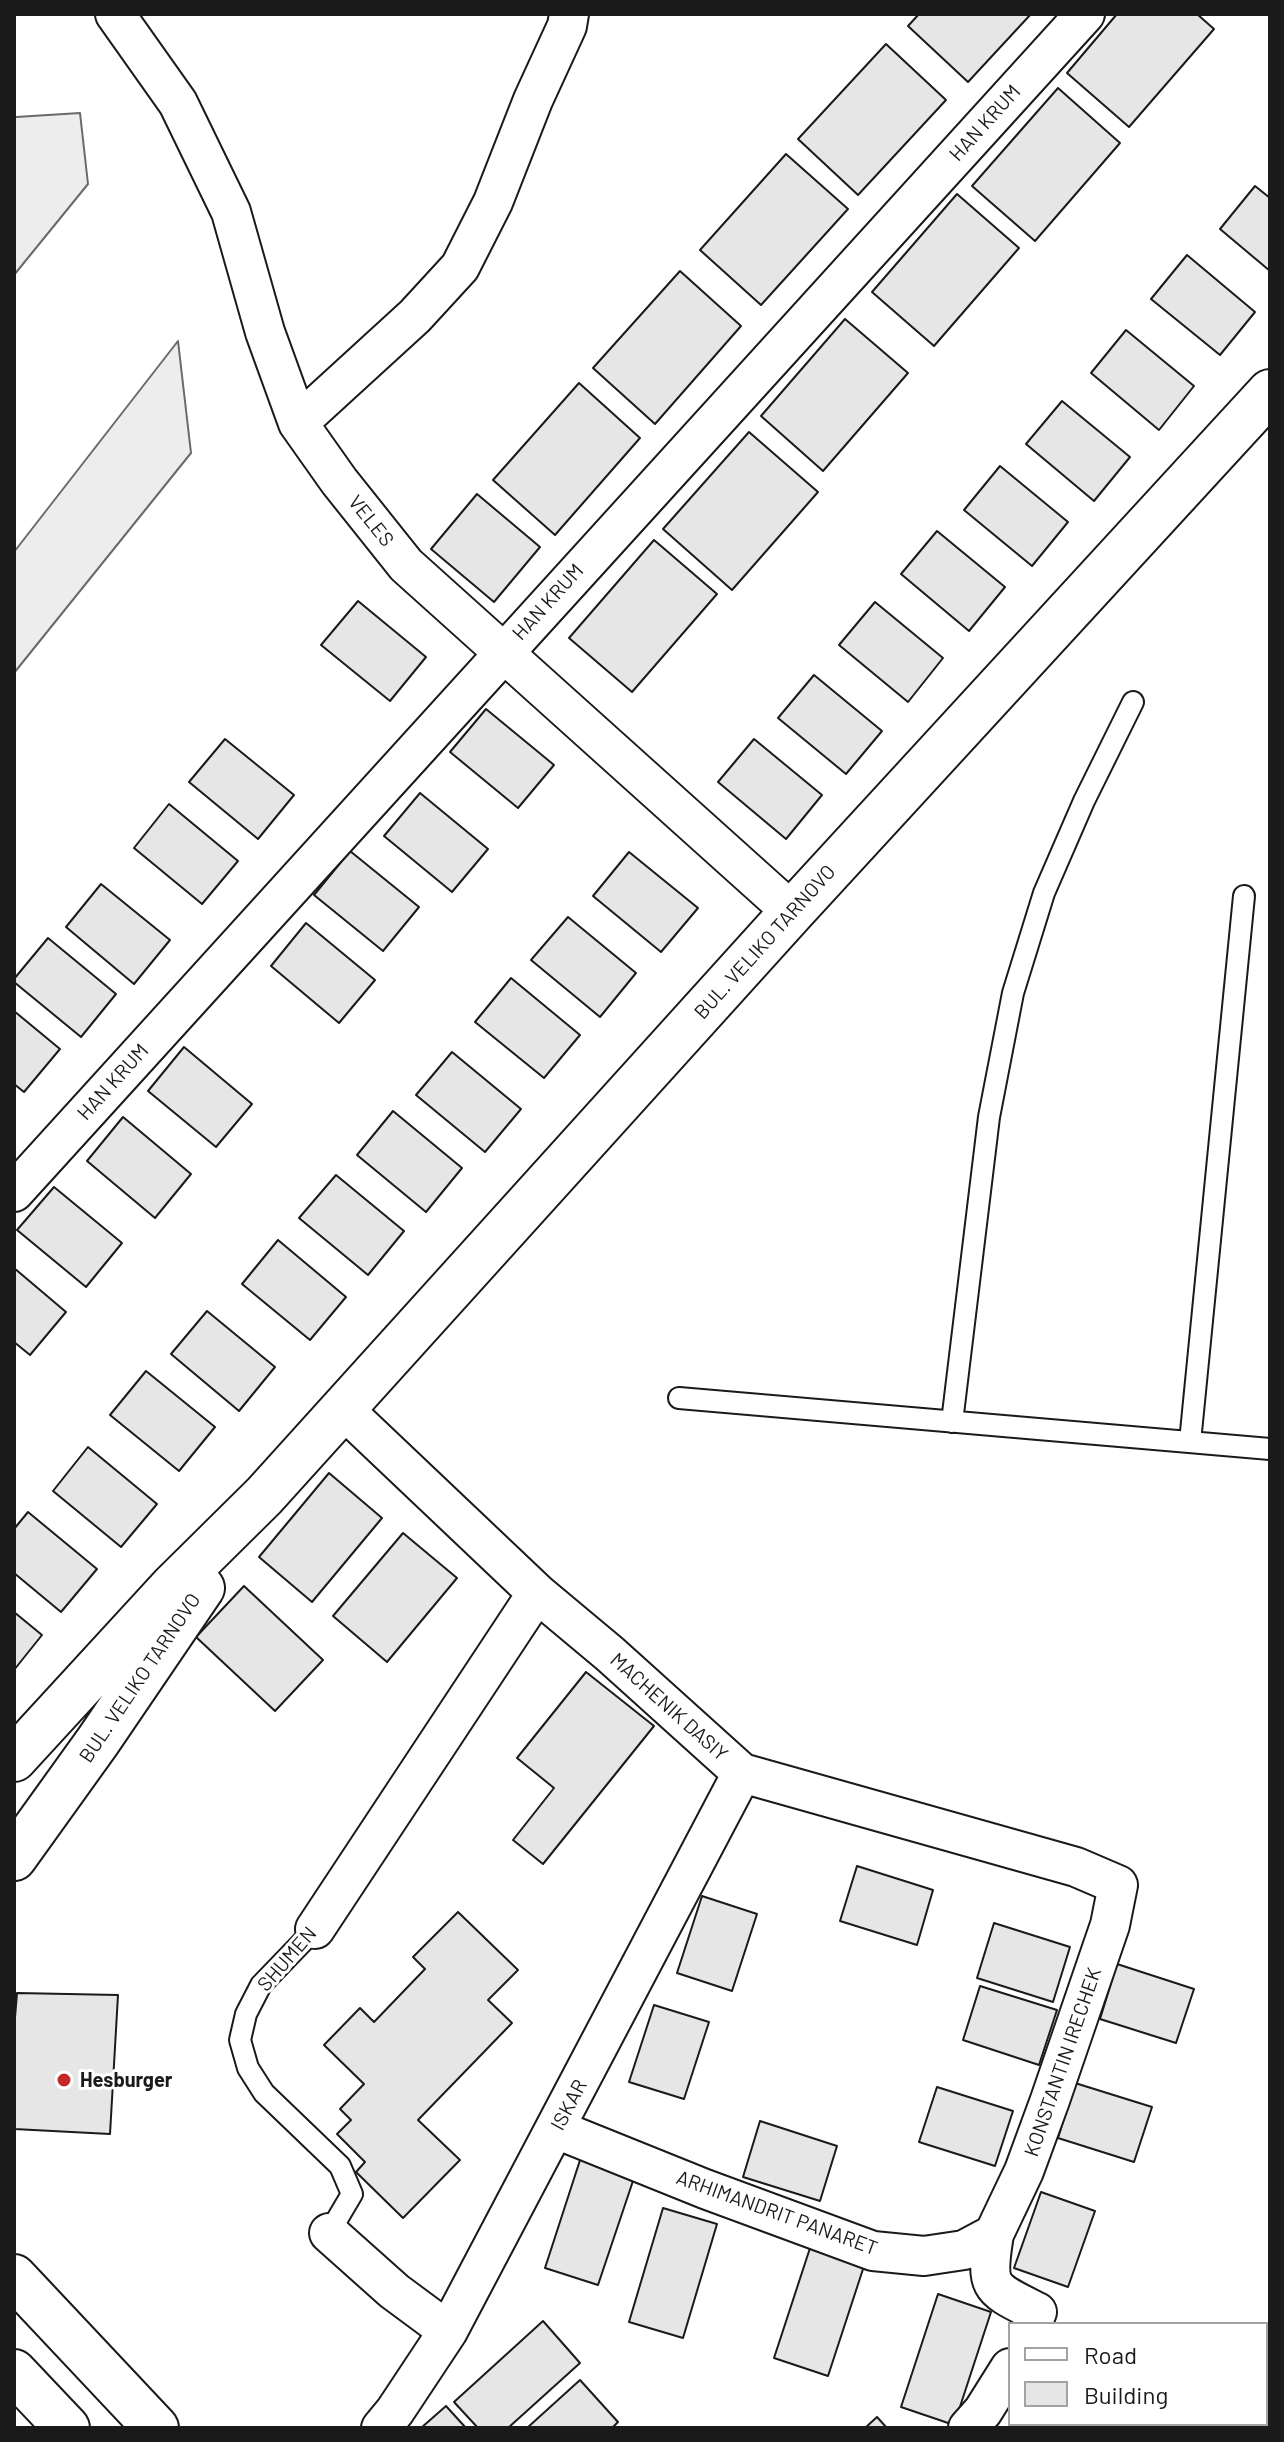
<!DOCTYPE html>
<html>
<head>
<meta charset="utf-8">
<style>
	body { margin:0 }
	#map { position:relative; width:1284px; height:2442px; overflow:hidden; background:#fff; font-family:Barlow,sans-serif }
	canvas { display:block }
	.frame { position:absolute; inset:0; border:16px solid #1a1a1a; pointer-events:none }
	.legend { position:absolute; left:1008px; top:2322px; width:260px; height:104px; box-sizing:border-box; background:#fff; border:2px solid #a3a3a3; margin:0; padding:10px 14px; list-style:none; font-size:24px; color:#1a1a1a }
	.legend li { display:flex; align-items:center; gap:16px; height:40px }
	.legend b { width:40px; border:2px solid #a3a3a3 }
</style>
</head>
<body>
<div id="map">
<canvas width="1284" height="2442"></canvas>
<div class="frame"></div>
<ul class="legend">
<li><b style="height:10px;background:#fff"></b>Road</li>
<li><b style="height:22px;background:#e6e6e6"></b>Building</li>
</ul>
</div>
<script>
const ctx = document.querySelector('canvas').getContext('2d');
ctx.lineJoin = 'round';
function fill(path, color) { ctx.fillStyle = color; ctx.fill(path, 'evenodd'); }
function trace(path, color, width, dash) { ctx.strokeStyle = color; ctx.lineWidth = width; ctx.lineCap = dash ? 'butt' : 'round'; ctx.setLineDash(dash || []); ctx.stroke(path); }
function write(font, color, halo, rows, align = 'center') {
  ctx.font = font + ' Barlow,sans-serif'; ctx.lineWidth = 6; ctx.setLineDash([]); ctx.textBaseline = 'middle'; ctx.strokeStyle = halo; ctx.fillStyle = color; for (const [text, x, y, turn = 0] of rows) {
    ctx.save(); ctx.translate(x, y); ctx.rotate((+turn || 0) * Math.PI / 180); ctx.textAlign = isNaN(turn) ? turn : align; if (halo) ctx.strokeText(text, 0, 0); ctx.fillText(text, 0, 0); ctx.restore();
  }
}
const built = new Path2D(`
	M80 113 88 184 14 275V119L16 117Z
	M178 341 191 453 14 673V552Z`);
fill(built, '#ededed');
trace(built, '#6a6a6a', 2);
const building = new Path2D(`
	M919 14H1031L968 82 908 26Z
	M1117 14H1197L1214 29 1129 127 1067 73Z
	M886 44 946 100 858 195 798 139Z
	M1058 88 1120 143 1035 241 972 186Z
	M786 154 848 209 761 305 700 250Z
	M1255 186 1270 198V271L1220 229Z
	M957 194 1019 248 934 346 872 292Z
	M1187 255 1255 312 1220 355 1151 299Z
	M680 271 741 326 655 424 593 368Z
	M845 319 908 373 823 471 761 416Z
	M1126 330 1194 386 1159 430 1091 373Z
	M579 383 640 438 555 535 493 480Z
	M1062 401 1130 457 1094 501 1026 444Z
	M749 432 818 492 732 590 663 529Z
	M1000 466 1068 522 1032 566 964 510Z
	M477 494 540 547 494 602 431 549Z
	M937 531 1005 587 969 631 901 574Z
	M654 540 717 594 632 692 569 638Z
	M358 601 426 657 390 701 321 645Z
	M875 602 943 658 908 702 839 645Z
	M814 675 882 731 846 774 778 718Z
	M486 709 554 765 518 808 450 752Z
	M225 739 294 795 258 839 189 782Z
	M754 739 822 795 786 839 718 782Z
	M420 793 488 849 452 892 384 836Z
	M169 804 238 861 202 904 134 848Z
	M350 851 419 907 383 951 314 895Z
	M629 852 698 908 661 952 593 896Z
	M101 884 170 940 134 984 66 927Z
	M568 917 636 973 600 1017 531 960Z
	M306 923 375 980 339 1023 271 966Z
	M48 938 116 994 81 1037 14 982V979Z
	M511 978 580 1035 544 1078 475 1022Z
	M14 1011 60 1049 24 1092 14 1084Z
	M184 1047 252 1104 216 1147 148 1091Z
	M452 1052 521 1109 485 1152 416 1095Z
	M393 1111 462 1168 426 1212 357 1155Z
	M123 1117 191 1174 155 1218 87 1161Z
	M336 1175 404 1231 368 1275 299 1218Z
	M54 1187 122 1243 86 1287 17 1230Z
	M278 1240 346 1297 310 1340 242 1284Z
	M14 1268 66 1312 30 1355 14 1342Z
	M207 1311 275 1367 239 1411 171 1354Z
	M146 1371 215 1427 179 1471 110 1415Z
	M88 1447 157 1504 121 1547 53 1491Z
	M329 1473 382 1518 312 1602 259 1557Z
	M28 1512 97 1569 61 1612 14 1573V1529Z
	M403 1533 457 1578 387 1662 333 1616Z
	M244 1586 323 1660 275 1711 196 1637Z
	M14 1612 42 1635 14 1670Z
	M586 1672 654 1726 543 1864 513 1840 554 1788 517 1758Z
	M857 1866 933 1890 917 1945 840 1921Z
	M702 1896 757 1914 732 1991 677 1973Z
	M458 1912 518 1970 488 2000 512 2023 418 2120 460 2160 403 2218 356 2172 365 2162 337 2134 351 2120 340 2109 364 2084 324 2045 360 2008 374 2022 425 1969 413 1957Z
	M994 1923 1070 1947 1053 2002 977 1978Z
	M1117 1964 1194 1989 1176 2043 1100 2019Z
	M980 1986 1057 2010 1039 2065 963 2040Z
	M17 1993 118 1995 110 2134 14 2129V2030Z
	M654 2005 709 2022 684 2099 629 2082Z
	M1075 2083 1152 2107 1134 2162 1058 2138Z
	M937 2087 1013 2111 995 2166 919 2142Z
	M760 2121 837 2146 820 2201 743 2177Z
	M582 2154 636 2172 598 2285 545 2268Z
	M1041 2192 1095 2211 1068 2287 1014 2268Z
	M663 2208 717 2224 683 2338 629 2322Z
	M811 2245 865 2263 828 2376 774 2358Z
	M938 2294 991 2312 954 2425 901 2407Z
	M543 2321 580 2363 508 2428H478L454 2402Z
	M580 2380 618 2422 612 2428H527Z
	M446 2406 466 2428H421Z
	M877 2417 887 2428H865Z`);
fill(building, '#e6e6e6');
trace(building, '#1a1a1a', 2);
const lane = new Path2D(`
	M679 1398 1270 1449
	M952 1422 989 1117 1013 993 1044 893 1084 801 1133 702
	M1190 1442 1244 896
	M315 1929 261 1985 246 2014 240 2040 248 2068 264 2093 340 2166 352 2194 329 2233`);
const street = new Path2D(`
	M115 14 178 103 231 212 265 332 298 423 339 481 406 565 792 912
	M298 423 415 316 460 267 493 202 533 100 567 26 569 14
	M14 1192 1085 14
	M342 1408 537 1593 610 1654 742 1773 1076 1867 1118 1885 1110 1925 1050 2100 1024 2171 994 2234
	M315 1929 537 1593
	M556 2129 705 2189 873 2251 924 2256 964 2250 994 2234C985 2289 989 2288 1037 2312L1032 2324
	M329 2233 394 2291 448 2331
	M381 2428 395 2411 448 2331 742 1773
	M968 2428 983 2411 1010 2368`);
const secondary = new Path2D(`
	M14 1759 173 1586 264 1496 792 912 1270 392
	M14 1858 98 1741 202 1588
	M14 2277 156 2428
	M14 2372 67 2428`);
trace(lane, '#1a1a1a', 24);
trace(street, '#1a1a1a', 42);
trace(secondary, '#1a1a1a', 48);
trace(lane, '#fff', 20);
trace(street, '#fff', 38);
trace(secondary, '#fff', 44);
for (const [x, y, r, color] of [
	[64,2080,8,"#c62828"]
]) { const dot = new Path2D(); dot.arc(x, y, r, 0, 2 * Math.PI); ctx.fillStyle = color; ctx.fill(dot); trace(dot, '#fff', 3); }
write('20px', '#1a1a1a', '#fff', [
	["HAN KRUM",985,123,-48],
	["VELES",371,521,51],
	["HAN KRUM",548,602,-48],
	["BUL. VELIKO TARNOVO",765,942,-48],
	["HAN KRUM",113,1082,-48],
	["BUL. VELIKO TARNOVO",140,1678,-56],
	["MACHENIK DASIY",669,1707,42],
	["SHUMEN",287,1959,-49],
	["KONSTANTIN IRECHEK",1063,2062,-71],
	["ISKAR",569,2105,-62],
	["ARHIMANDRIT PANARET",777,2213,20]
]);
write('bold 20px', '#1a1a1a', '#fff', [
	["Hesburger",80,2080]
], 'left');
</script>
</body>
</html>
